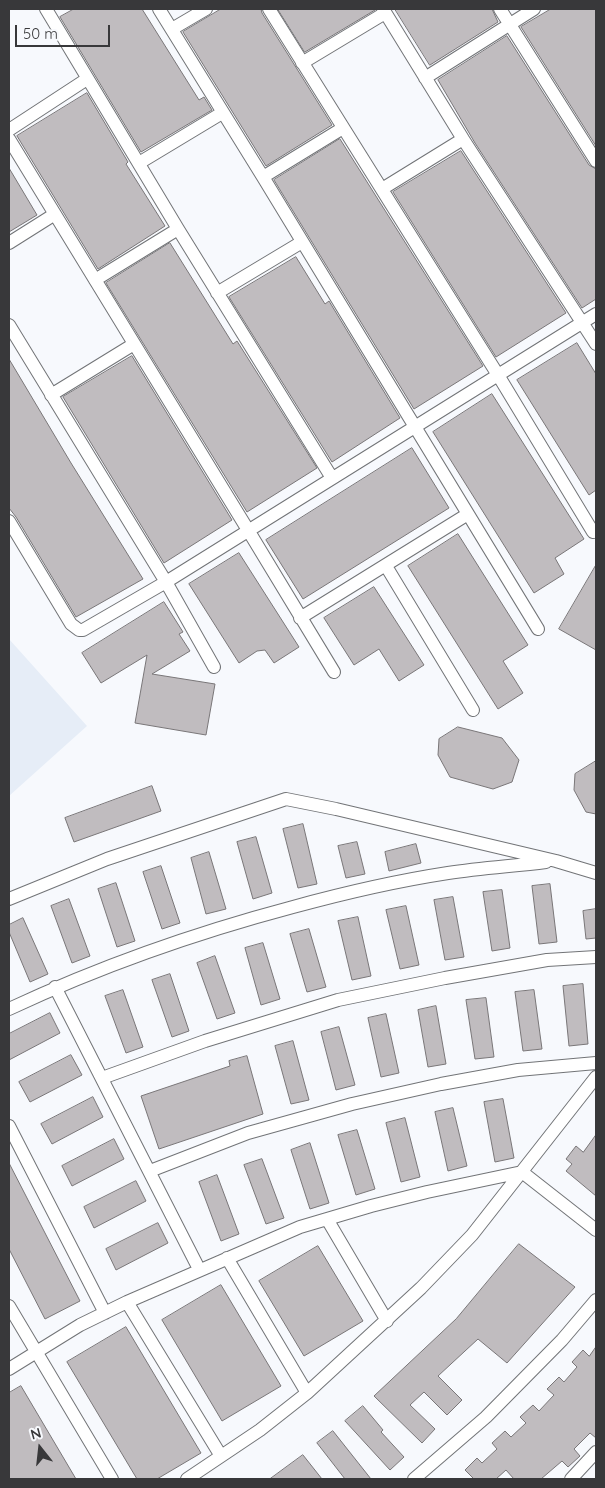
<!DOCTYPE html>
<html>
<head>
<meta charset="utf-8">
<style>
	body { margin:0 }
	#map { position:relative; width:605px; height:1488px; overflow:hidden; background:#f7f9fd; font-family:Quicksand,sans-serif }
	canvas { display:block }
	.frame { position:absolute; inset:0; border:10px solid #38383a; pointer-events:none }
	.north { position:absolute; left:15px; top:1423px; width:50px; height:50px; -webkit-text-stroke:4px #f7f9fd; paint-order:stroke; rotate:344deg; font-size:14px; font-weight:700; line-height:20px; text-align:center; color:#38383a }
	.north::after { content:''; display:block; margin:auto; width:18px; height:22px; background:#38383a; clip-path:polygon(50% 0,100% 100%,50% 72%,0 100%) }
	.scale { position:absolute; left:15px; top:25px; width:95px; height:22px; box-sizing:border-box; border:2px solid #38383a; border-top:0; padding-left:6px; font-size:15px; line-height:18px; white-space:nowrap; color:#38383a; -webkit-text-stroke:4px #f7f9fd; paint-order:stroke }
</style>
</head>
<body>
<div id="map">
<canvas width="605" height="1488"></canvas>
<div class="frame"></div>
<div class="north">N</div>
<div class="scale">50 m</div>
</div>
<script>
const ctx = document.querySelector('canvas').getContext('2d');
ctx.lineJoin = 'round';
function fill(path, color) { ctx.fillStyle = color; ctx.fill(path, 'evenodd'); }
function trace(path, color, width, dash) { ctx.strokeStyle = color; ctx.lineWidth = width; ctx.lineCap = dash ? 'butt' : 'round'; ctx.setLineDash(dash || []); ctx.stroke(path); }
fill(new Path2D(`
	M9 639 87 726 9 796Z`), '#e6edf7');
const building = new Path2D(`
	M74 9H142L199 100 204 97 212 110 141 152 60 17Z
	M221 9H261L262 13 332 125 266 166 183 32Z
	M278 9H375V10L305 52Z
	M395 9H492L498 22 430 65Z
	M551 9H596V146L521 27Z
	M507 36 589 165 596 169V299L582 308 475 143 438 80Z
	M87 93 128 162 126 164 165 226 98 269 17 136Z
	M340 139 483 366 414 409 274 180Z
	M461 151 566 313 496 357 393 192Z
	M9 168 37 215 9 232Z
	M170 243 233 344 237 341 317 468 247 512 106 283Z
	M296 257 325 304 329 301 400 418 332 462 229 297Z
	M577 343 596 374V490L589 495 517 380Z
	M132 356 232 520 164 563 63 397Z
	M9 359 71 463 143 579 76 617 16 517 9 508Z
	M492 394 584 539 555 558 564 574 534 593 433 432Z
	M412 448 449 508 303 599 266 540Z
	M458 534 528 645 503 661 523 693 498 709 408 566Z
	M239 553 299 647 274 663 265 650 257 651 239 663 189 584Z
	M596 565V650L559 629Z
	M374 587 424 665 399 681 379 649 354 665 324 618Z
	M164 602 183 632 179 634 190 651 152 674 215 684 206 735 135 723 147 655 101 683 82 653Z
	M458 727 502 738 519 760 512 782 493 789 450 777 438 755 439 739Z
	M596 761V814L586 812 574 790 575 774Z
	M152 786 161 811 74 842 65 818Z
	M303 824 317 884 298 888 283 829Z
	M256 837 272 893 253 899 237 842Z
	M357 842 365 874 346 878 338 846Z
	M416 844 421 863 389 871 385 852Z
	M209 852 226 909 206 914 191 858Z
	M161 866 180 923 162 929 143 872Z
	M116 883 135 941 117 947 98 889Z
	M550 884 557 942 539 944 532 886Z
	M502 890 510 948 492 951 483 892Z
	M453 897 464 957 445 960 434 900Z
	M69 899 90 956 72 963 51 906Z
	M406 906 419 965 400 969 386 910Z
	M596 909V938L586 939 583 911Z
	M358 917 371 976 352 980 338 921Z
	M23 918 48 974 30 982 9 932V925Z
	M309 929 326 987 307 992 290 934Z
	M263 943 280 999 261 1005 245 948Z
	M215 956 235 1013 217 1019 197 963Z
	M170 974 189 1031 172 1037 152 980Z
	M583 984 588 1044 569 1046 563 986Z
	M123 990 143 1047 126 1053 105 996Z
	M534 990 542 1049 523 1051 515 992Z
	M486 998 494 1057 475 1059 466 1000Z
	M436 1006 446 1064 428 1067 418 1010Z
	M50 1013 60 1033 9 1060V1034Z
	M386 1014 399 1073 381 1077 368 1018Z
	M339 1027 355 1085 336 1090 321 1032Z
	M293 1041 309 1100 291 1104 275 1046Z
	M71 1055 82 1075 30 1102 19 1082Z
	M247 1056 263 1114 159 1149 141 1096 230 1066 229 1061Z
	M93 1097 103 1117 52 1144 41 1124Z
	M503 1099 514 1158 495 1162 484 1102Z
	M453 1108 467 1166 448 1171 435 1112Z
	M405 1118 420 1177 401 1182 386 1123Z
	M357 1130 375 1189 356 1195 338 1135Z
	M596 1135V1196L566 1171 572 1164 566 1159 576 1146 583 1152Z
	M114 1139 124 1159 72 1186 62 1166Z
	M310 1143 329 1203 310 1209 291 1150Z
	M262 1159 284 1218 266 1224 244 1165Z
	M9 1163 80 1301 45 1319 9 1249Z
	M217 1175 239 1234 221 1241 199 1182Z
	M136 1181 146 1201 94 1228 84 1207Z
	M158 1223 168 1243 116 1270 106 1249Z
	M519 1244 575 1287 507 1363 478 1339 438 1376 462 1400 447 1415 424 1392 410 1405 435 1429 422 1443 374 1396 456 1319Z
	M318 1246 363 1321 304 1356 259 1281Z
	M221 1285 281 1386 222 1421 162 1320Z
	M126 1327 201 1453 157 1479H137L67 1362Z
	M596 1347V1438L590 1433 574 1449 580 1456 568 1467 562 1461 541 1479H514L506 1470 496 1479H474L465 1470 477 1458 482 1463 497 1449 492 1443 505 1431 511 1437 526 1423 520 1417 533 1405 539 1411 554 1395 547 1389 559 1377 564 1382 577 1367 572 1362 583 1350 589 1356Z
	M21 1386 34 1408 76 1479H9V1393Z
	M363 1406 383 1430 381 1432 404 1457 390 1470 345 1421Z
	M333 1431 371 1479H345L317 1443Z
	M303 1455 322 1479H270Z`);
fill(building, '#c0bcbf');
trace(building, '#797678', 1);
const minor = new Path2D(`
	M46 9 178 229 332 478
	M159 9 263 177 538 629
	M269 9 498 375 593 532
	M383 9 463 139 596 344
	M500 9 596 161
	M172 29 206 9
	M302 63 385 13
	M425 78 534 9
	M9 130 87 79
	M9 139 248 530 334 672
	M139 163 222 113
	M263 177 343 128
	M382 189 463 139
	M9 243 55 214
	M95 280 178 229
	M217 293 302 242
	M9 325 166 582 214 667
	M51 395 134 344
	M9 521 71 624 79 630H83L166 582 596 314
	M386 566 473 710
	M300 618 468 514
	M9 899 107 859 286 799 336 809 556 861 596 873
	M55 987 199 1269
	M9 1009C101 966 195 933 293 907 344 893 396 881 448 873 481 868 514 866 546 862
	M102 1078 205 1041 338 1000 445 978 547 960 596 957
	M9 1126 105 1313
	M150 1171 248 1133 352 1104 441 1084 518 1070 596 1063
	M327 1219 387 1321
	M227 1258 307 1393
	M127 1302 221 1456
	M9 1306 112 1479
	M9 1369 80 1325 127 1302 300 1227 371 1206 427 1192 522 1172 596 1230
	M187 1479 260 1430 307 1393 421 1288 472 1235 596 1077
	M414 1479 486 1417 562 1340 596 1300
	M571 1479 596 1452`);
trace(minor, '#727477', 14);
trace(minor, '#fff', 12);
</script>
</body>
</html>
